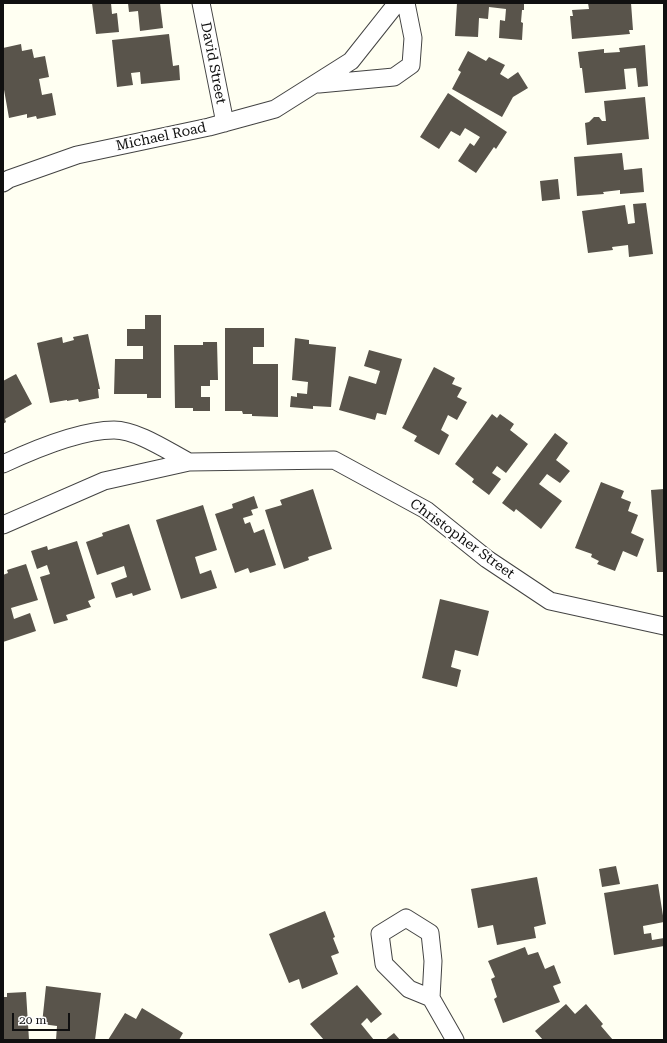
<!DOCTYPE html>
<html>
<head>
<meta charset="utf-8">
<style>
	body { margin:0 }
	#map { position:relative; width:667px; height:1043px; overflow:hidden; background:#fffff2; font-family:"Roboto Serif",serif }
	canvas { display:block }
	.frame { position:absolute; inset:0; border:4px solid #101010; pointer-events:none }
	.scale { position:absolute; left:12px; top:1013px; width:58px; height:18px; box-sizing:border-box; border:2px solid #101010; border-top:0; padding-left:5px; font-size:12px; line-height:14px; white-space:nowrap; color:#101010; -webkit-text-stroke:3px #fff; paint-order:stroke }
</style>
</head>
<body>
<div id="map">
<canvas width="667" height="1043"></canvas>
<div class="frame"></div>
<div class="scale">20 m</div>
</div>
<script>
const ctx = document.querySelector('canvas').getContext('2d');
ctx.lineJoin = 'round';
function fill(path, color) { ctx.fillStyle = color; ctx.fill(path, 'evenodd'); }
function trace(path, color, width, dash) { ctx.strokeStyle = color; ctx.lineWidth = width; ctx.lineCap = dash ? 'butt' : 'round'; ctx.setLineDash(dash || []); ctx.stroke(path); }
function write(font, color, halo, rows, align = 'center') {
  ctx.font = font + ' "Roboto Serif",serif'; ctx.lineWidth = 4; ctx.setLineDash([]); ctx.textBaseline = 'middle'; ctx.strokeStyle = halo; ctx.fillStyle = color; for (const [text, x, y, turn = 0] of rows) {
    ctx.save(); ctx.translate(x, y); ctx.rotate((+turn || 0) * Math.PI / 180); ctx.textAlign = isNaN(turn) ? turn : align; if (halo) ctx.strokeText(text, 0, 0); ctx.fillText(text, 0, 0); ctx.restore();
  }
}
fill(new Path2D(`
	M92 3H111L112 14 117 13 119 32 96 34Z
	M128 3H160L163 28 140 31 138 11 129 12Z
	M457 3H524V10H522L521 22 523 23 522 40 499 38 500 20 505 21 506 9 489 7 488 19 479 18 478 37 455 36Z
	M588 3H631L633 30H629L630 34 572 39 570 16H573L572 10 589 9Z
	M169 34 173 66 179 65 180 80 141 84 140 72 131 73 133 85 117 87 112 40Z
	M21 44 22 51 32 49 34 58 45 56 49 77 39 79 42 95 52 93 56 115 37 119 36 116 27 118V114L9 118 3 84V48Z
	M645 45 648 86 638 87 636 68 624 69 626 89 585 93 582 68H580L578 52 604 49V53L620 52 619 48Z
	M468 51 486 61 489 57 505 65 500 74 508 79 518 72 528 88 513 97 502 117 452 89 461 72 458 70Z
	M448 93 507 132 496 149 494 147 476 173 458 161 470 143 474 146 480 137 465 128 460 136 451 131 439 149 420 137Z
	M645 97 649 139 587 145 585 123 589 122 594 117H599L602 121H606L604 101Z
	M622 153 624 170 642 168 644 192 620 194V190L603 192 604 194 577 196 574 157Z
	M558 179 560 199 542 201 540 181Z
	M646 203 653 254 629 257 628 245 612 247 613 250 588 253 582 211 625 205 628 224 635 223 633 204Z
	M145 315H161V398H147V394H114L115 359H143V346H127V329H145Z
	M225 328H264V347H253V364H278V417L252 416V414H243L242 411H225Z
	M88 334 100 389H98L99 398 79 402 78 399 67 401V400L50 403 37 343 62 337 63 343 74 340 73 337Z
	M295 338 309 340V344L336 347 331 407 313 406V409L290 407 291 396 297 397V393L307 394 308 382 292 380Z
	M203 342H217L218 380H210V386H201V397H210V411H193V408H175L174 345H203Z
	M369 350 402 359 386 415 377 413 375 420 339 410 349 376 376 384 380 371 364 366Z
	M434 367 455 378 452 384 462 388 457 397 467 402 457 420 448 415 441 430 449 435 439 455 414 441 417 436 402 428Z
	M16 374 32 404 5 419 6 422 3 424V381Z
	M492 414 497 418 500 414 514 424 510 430 528 444 506 473 497 466 492 473 501 479 489 495 472 482 474 479 455 464Z
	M555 433 568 443 556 460 570 471 560 483 547 474 539 484 562 501 541 529 516 509 514 512 502 503Z
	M601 482 624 491 621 498 631 502 628 511 638 515 631 533 644 539 637 557 623 551 615 571 597 564 599 561 591 557 592 554 575 548Z
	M313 489 332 549 308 557 309 560 284 569 265 510 282 505 280 500Z
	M664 489V572H657L651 490Z
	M254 496 258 508 251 510 253 515 243 518 245 524 250 522 254 533 264 529 276 565 250 573 248 568 235 573 215 514 233 508 232 504Z
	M203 505 217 550 195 557 200 574 211 570 217 588 181 599 156 520Z
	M129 524 151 590 133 596 132 593 116 598 111 583 127 577 124 566 97 575 86 542 103 536 102 533Z
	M77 541 95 598 88 601 91 607 66 615 68 620 54 624 40 577 50 574 47 565 37 569 31 551 47 546 48 550Z
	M26 564 38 600 11 608 14 619 30 613 36 631 3 642V575L8 573 7 570Z
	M440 599 489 611 478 656 455 650 451 667 461 670 457 687 422 678Z
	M616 866 620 884 602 887 599 869Z
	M537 877 546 924 534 927 536 938 497 945 493 925 478 928 471 889Z
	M658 884 664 922 643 926 644 934 651 933 652 940 664 938V946L614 955 604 893Z
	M325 911 335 937 333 938 339 953 331 956 338 974 302 989 299 979 289 983 269 934Z
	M525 947 528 955 538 952 545 969 554 965 561 983 553 986 560 1002 503 1023 494 999 497 997 491 979 495 977 488 961Z
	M357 985 382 1014 371 1023 367 1018 361 1024 374 1040H324L310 1024Z
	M46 986 101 993 95 1040H56L57 1026 42 1024Z
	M26 992 29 1040H3V997H7V993Z
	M566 1004 575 1014 586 1004 603 1024 601 1026 613 1040H543L535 1031Z
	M142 1008 183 1033 179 1040H108L125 1013 136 1019Z
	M394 1033 400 1040H385Z`), '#59544b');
const street = new Path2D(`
	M201 3 225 123
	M319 84 394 77 411 65 413 38 406 3
	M3 183 9 179 77 155 209 127 275 109 351 61 397 3
	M3 464C33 450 81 430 114 430 137 430 168 451 189 462
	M3 525 104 481 189 462 334 460 426 510 487 559 550 601 664 626
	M431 998 409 989 384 964 380 934 406 918 430 933 433 961 431 998 455 1040`);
trace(street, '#434343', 19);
trace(street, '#fff', 17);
write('14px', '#101010', '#fff', [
	["David Street",213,63,79],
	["Michael Road",161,137,-12],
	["Christopher Street",462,539,36]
]);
</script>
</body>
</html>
